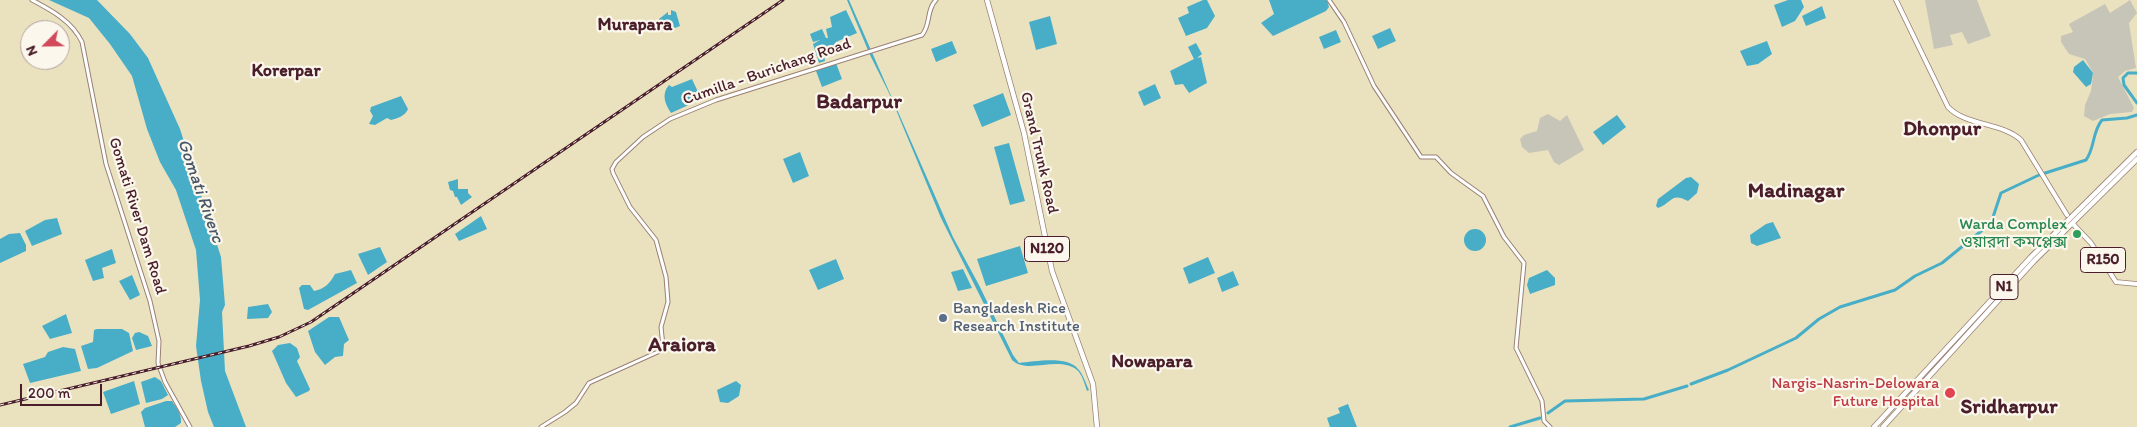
<!DOCTYPE html>
<html>
<head>
<meta charset="utf-8">
<style>
	body { margin:0 }
	#map { position:relative; width:2137px; height:427px; overflow:hidden; background:#eae2bf; font-family:Itim,sans-serif }
	canvas { display:block }
	.north { position:absolute; left:20px; top:20px; width:50px; height:50px; box-sizing:border-box; background:#fbf7ec; border:1px solid #b4a19f; border-radius:50%; rotate:247deg; font-size:14px; font-weight:700; line-height:20px; text-align:center; color:#4a1f2b }
	.north::after { content:''; display:block; margin:auto; width:18px; height:22px; background:#d1495b; clip-path:polygon(50% 0,100% 100%,50% 72%,0 100%) }
	.scale { position:absolute; left:20px; top:384px; width:82px; height:22px; box-sizing:border-box; border:2px solid #4a1f2b; border-top:0; padding-left:6px; font-size:15px; line-height:18px; white-space:nowrap; color:#4a1f2b; -webkit-text-stroke:4px #fbf7ec; paint-order:stroke }
</style>
</head>
<body>
<div id="map">
<canvas width="2137" height="427"></canvas>
<div class="north">N</div>
<div class="scale">200 m</div>
</div>
<script>
const ctx = document.querySelector('canvas').getContext('2d');
ctx.lineJoin = 'round';
function fill(path, color) { ctx.fillStyle = color; ctx.fill(path, 'evenodd'); }
function trace(path, color, width, dash) { ctx.strokeStyle = color; ctx.lineWidth = width; ctx.lineCap = dash ? 'butt' : 'round'; ctx.setLineDash(dash || []); ctx.stroke(path); }
function write(font, color, halo, rows, align = 'center') {
  ctx.font = font + ' Itim,"Noto Sans Bengali",sans-serif'; ctx.lineWidth = 4.5; ctx.setLineDash([]); ctx.textBaseline = 'middle'; ctx.strokeStyle = halo; ctx.fillStyle = color; for (const [text, x, y, turn = 0] of rows) {
    ctx.save(); ctx.translate(x, y); ctx.rotate((+turn || 0) * Math.PI / 180); ctx.textAlign = isNaN(turn) ? turn : align; if (halo) ctx.strokeText(text, 0, 0); ctx.fillText(text, 0, 0); ctx.restore();
  }
}
fill(new Path2D(`
	M1925 0H1977L1991 36 1968 44 1962 32 1950 35 1953 45 1934 49Z
	M2130 0 2137 13 2129 23 2136 68 2125 71 2118 77 2134 108 2132 112 2110 114 2093 121 2084 116 2085 105 2091 91 2093 73 2085 59 2069 54 2061 42V36L2073 32 2069 24 2105 4 2110 13Z
	M1548 114 1560 121 1567 115 1584 150 1559 165 1554 162 1548 150 1529 153 1522 147 1520 139 1524 135 1537 131 1540 118Z`), '#c7c4b8');
fill(new Path2D(`
	M49 0H97L130 34 148 58 180 129 221 257 225 305 222 312 225 371 246 427H214L208 412 201 381 196 346 200 300 196 250 176 190 160 162 147 129 132 76 110 44 89 18Z
	M847 0H849L953 237 979 285 1013 355 1019 363C1034 362 1067 355 1078 369 1083 374 1086 384 1089 390L1087 391C1085 385 1082 374 1077 370 1058 355 1028 375 1012 360L941 218 889 93 870 55Z
	M1203 0H1207L1215 16 1207 28 1186 36 1178 18 1189 13 1187 7Z
	M1269 0H1327L1329 7 1326 11 1273 36 1261 23 1274 14Z
	M1788 0H1801L1804 7 1795 21 1782 27 1774 5Z
	M1822 6 1826 18 1806 26 1802 16Z
	M671 10 676 12 680 26 670 30 668 26 661 31 656 24H659V19L668 12V15H671Z
	M846 10 857 33 836 42 834 47 823 50 825 61 819 63 813 44 820 40 813 42 810 34 822 29 826 38H828L826 29 832 27 830 17Z
	M1050 16 1057 44 1036 50 1029 22Z
	M1390 28 1396 41 1378 49 1372 36Z
	M1336 30 1341 42 1324 49 1319 37Z
	M952 41 957 53 936 62 931 49Z
	M1767 41 1772 54 1758 64 1747 66 1740 51Z
	M1196 43 1202 54 1197 58 1201 57 1207 83 1189 93 1183 84 1175 85 1170 71 1194 59 1188 47Z
	M2083 60 2093 73 2091 84 2086 87 2073 72 2074 67Z
	M836 63 842 79 822 87 816 71Z
	M692 79 698 92 693 97V103L671 113C665 104 661 94 669 85L672 87Z
	M1155 84 1161 98 1144 106 1138 92Z
	M1003 93 1011 115 982 127 973 105Z
	M401 96 408 109C405 116 398 118 391 120L387 118 375 125 369 124 373 116 370 111 371 107Z
	M1617 115 1626 127 1603 145 1593 132Z
	M1009 143 1025 201 1010 205 994 147Z
	M800 152 809 176 793 183 783 159Z
	M1691 177 1699 184 1697 193 1688 201C1671 192 1673 202 1658 208L1656 206 1658 199 1686 178Z
	M458 179V189H468V193L472 197 461 205 457 197H455L453 191 450 190 448 182Z
	M481 216 487 229 459 241 455 234Z
	M57 218 62 234 32 246 25 231 45 220Z
	M1773 222 1781 238 1757 246 1751 243 1750 235 1766 224Z
	M1464 240a11 11 0 1 1 22 0a11 11 0 1 1-22 0Z
	M20 233 26 245V251L0 263V239L9 234Z
	M1020 246 1028 273 986 286 977 259Z
	M380 247 387 262 368 275 358 254Z
	M112 249 116 263 102 268 104 278 93 281 85 260Z
	M1208 257 1215 273 1189 284 1183 268Z
	M836 259 844 279 818 290 809 270Z
	M963 269 972 288 958 291 951 272Z
	M351 270 357 283 308 310 304 309 299 288 302 285H310L314 291C325 289 330 283 335 274Z
	M1547 270 1555 278V285L1530 294 1527 285 1529 278Z
	M1233 271 1239 285 1222 292 1217 278Z
	M132 275 140 295 130 300 119 281Z
	M268 304 272 312 268 318 247 319 248 307Z
	M66 314 72 333 50 339 42 326Z
	M329 317H339L349 340 344 344 343 356 335 357 325 365 315 352 308 331Z
	M97 329H122L129 333 133 351 97 368 88 369 81 346 93 342 94 330Z
	M139 332 148 336 152 346 136 350 132 338 135 333Z
	M290 343 297 348 300 357 297 361 310 389 309 391 296 397 286 383 272 351 278 345Z
	M63 347 75 349 81 371 30 383 23 364 45 357 48 352Z
	M155 377 161 381 168 395 162 399 146 403 141 382Z
	M134 381 140 404 111 414 103 392Z
	M736 381 741 385 739 396 728 403 720 402 717 390Z
	M166 401H172C177 408 182 415 181 423L175 427H145L141 412 145 408Z
	M1348 404 1357 427H1330L1327 418 1340 413 1338 408Z`), '#48aec7');
trace(new Path2D(`
	M2137 73H2128L2123 78 2124 85 2137 103
	M1691 384 1728 370 1796 338 1819 319 1840 307 1895 290 1915 276 1942 263 1991 223 2001 193 2039 175 2086 160C2095 148 2092 132 2102 120L2127 118 2137 115
	M1548 413 1565 401 1644 399 1687 386
	M1510 427 1540 418`), '#48aec7', 3);
const secondary = new Path2D(`
	M32 0C51 10 72 21 82 42L106 164 150 301 159 341 158 363 165 382 190 427
	M1329 0 1344 22 1374 86 1421 157H1436L1451 173 1483 196 1504 237 1524 263 1516 348 1542 401 1544 421 1550 427
	M541 427 565 412 576 403 589 383 660 351 663 346 661 327 668 302 666 277 656 240 630 207 613 173 612 169 616 162 643 137 670 119 716 100 922 35C931 25 926 10 936 0`);
const primary = new Path2D(`
	M1896 0 1948 107C1966 126 2001 122 2021 140L2067 215
	M2073 224 2091 243 2116 282 2137 284`);
const trunk = new Path2D(`
	M987 0 1024 133 1052 271 1093 384 1097 427
	M1874 427 2031 257 2137 152
	M1883 427 2034 261 2137 159`);
trace(secondary, '#9a8075', 5);
trace(primary, '#9a8075', 5.5);
trace(trunk, '#9a8075', 6);
trace(secondary, '#fff', 3);
trace(primary, '#fff', 4);
trace(trunk, '#fff', 4.5);
const rail = new Path2D(`
	M0 405 249 346 279 337 311 322 783 0`);
trace(rail, '#4a1f2b', 3);
trace(rail, '#fbf7ec', 1, [4]);
for (const [x, y, r, color] of [
	[2077,234,5,"#2e9e5b"],
	[943,318,5,"#5c6f8a"],
	[1950,393,6,"#e0444e"]
]) { const dot = new Path2D(); dot.arc(x, y, r, 0, 2 * Math.PI); ctx.fillStyle = color; ctx.fill(dot); trace(dot, '#fbf7ec', 2); }
for (const [x, y, w] of [
	[1047,249,45],
	[2103,260,45],
	[2004,287,28]
]) { const box = new Path2D(); box.roundRect(x - w / 2, y - 12.5, w, 25, 4); ctx.fillStyle = '#fbf7ec'; ctx.fill(box); trace(box, '#4a1f2b', 1); }
write('bold 15px', '#4a1f2b', null, [
	["N120",1047,249],
	["R150",2103,260],
	["N1",2004,287]
]);
write('16px', '#4a1f2b', '#fbf7ec', [
	["Cumilla - Burichang Road",767,72,-19],
	["Grand Trunk Road",1039,153,77],
	["Gomati River Dam Road",137,216,73]
]);
write('16px', '#27864d', '#fbf7ec', [
	["Warda Complex",2067,225],
	["ওয়ারদা কমপ্লেক্স",2067,243]
], 'right');
write('16px', '#4e5e75', '#fbf7ec', [
	["Bangladesh Rice",953,309],
	["Research Institute",953,327]
], 'left');
write('16px', '#be3a42', '#fbf7ec', [
	["Nargis-Nasrin-Delowara",1939,384],
	["Future Hospital",1939,402]
], 'right');
write('bold 18px', '#4a1f2b', '#fbf7ec', [
	["Murapara",635,25],
	["Korerpar",286,71]
]);
write('italic 18px', '#495869', '#fbf7ec', [
	["Gomati Riverc",200,191,71]
]);
write('bold 19px', '#4a1f2b', '#fbf7ec', [
	["Nowapara",1152,362]
]);
write('bold 21px', '#4a1f2b', '#fbf7ec', [
	["Badarpur",859,103],
	["Dhonpur",1942,130],
	["Madinagar",1796,192],
	["Araiora",682,346],
	["Sridharpur",2009,408]
]);
</script>
</body>
</html>
